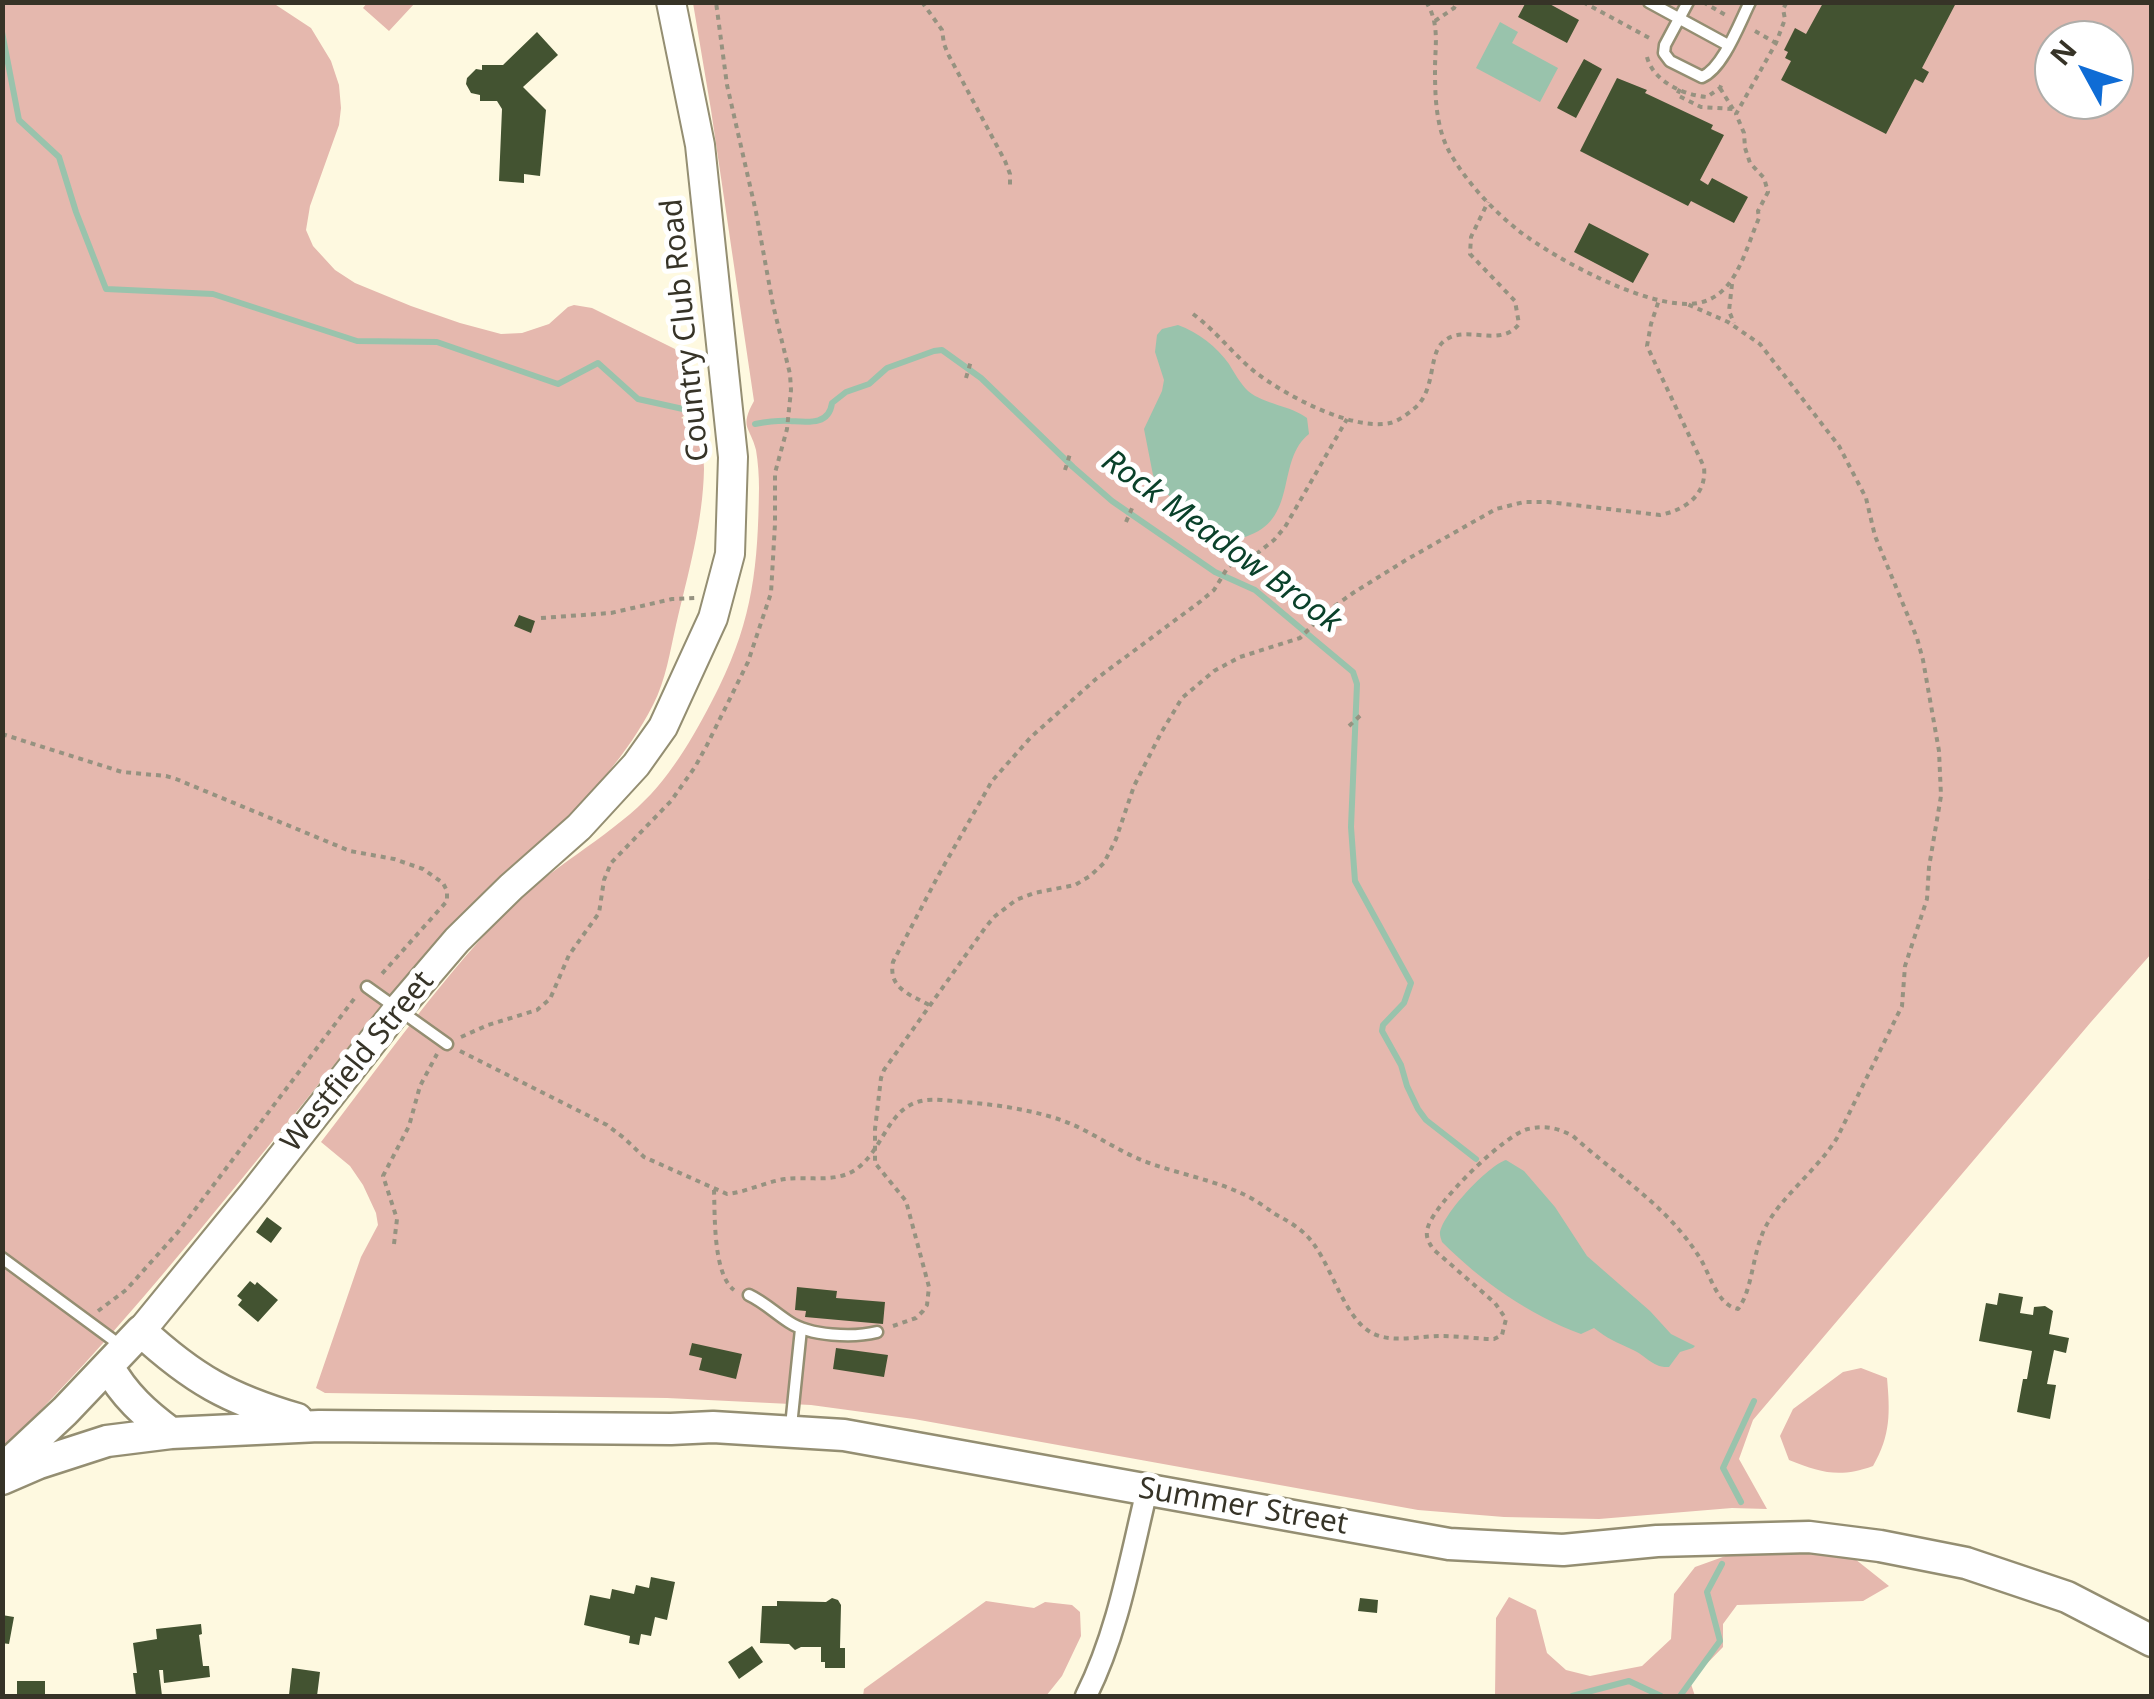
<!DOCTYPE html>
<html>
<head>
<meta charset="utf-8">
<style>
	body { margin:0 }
	#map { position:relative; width:2154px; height:1699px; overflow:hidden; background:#fef9e0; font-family:"Noto Sans",sans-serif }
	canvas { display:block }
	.frame { position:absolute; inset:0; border:5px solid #363327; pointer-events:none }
	.north { position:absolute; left:2034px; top:20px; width:100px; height:100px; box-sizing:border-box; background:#fff; border:2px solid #afada9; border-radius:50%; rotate:310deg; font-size:28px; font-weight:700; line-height:40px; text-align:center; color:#363327 }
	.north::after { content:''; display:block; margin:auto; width:35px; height:45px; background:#0f6cd5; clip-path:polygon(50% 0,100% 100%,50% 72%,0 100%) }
</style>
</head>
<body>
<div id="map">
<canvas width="2154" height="1699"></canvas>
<div class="frame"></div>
<div class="north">N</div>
</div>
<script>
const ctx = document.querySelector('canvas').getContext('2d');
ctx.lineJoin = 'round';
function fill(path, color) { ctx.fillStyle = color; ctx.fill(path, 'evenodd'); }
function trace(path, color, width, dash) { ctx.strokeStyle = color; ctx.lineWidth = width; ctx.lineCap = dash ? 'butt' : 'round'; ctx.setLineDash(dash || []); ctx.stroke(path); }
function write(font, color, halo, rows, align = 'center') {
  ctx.font = font + ' "Noto Sans",sans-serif'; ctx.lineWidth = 10; ctx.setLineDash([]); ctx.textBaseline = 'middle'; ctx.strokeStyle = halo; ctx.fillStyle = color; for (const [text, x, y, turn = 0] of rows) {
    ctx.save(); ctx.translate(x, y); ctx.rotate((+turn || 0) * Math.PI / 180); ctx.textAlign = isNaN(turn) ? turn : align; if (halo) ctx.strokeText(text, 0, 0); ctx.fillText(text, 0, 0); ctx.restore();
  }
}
fill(new Path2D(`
	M2 3H273L311 28 331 61 339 85 341 108 339 125 310 206 306 230 313 246 335 270 355 283 411 306 460 323 501 334 522 333 549 324 568 307 574 305 592 308 675 349 684 366 690 402 685 415 681 418 698 424C700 439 704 454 704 469 703 522 688 574 676 625 670 651 666 680 653 705 602 804 504 869 430 949 388 996 349 1046 310 1095 211 1216 115 1339 3 1448Z
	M367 3V2L415 3 389 31 363 8Z
	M693 3H2151V954L2091 1022 1753 1420 1739 1459 1767 1509 1732 1508 1599 1519 1504 1517 1418 1510 914 1419 811 1405 667 1398 325 1393 316 1388 361 1257 378 1225 376 1213 363 1185 350 1166 321 1142C380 1066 436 985 502 916 542 873 595 846 638 807 673 775 698 729 719 687 753 618 758 565 759 488 759 476 758 462 756 450 750 426 739 428 754 401L711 110ZM2054 40H2114V100H2054Z
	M1861 1368 1887 1378C1890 1412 1891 1435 1873 1466 1840 1478 1821 1473 1789 1460L1780 1436 1793 1409 1843 1372Z
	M1745 1549 1782 1550 1855 1559 1889 1586 1863 1601 1737 1605 1723 1624V1647L1690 1681 1695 1696H1495L1496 1618 1509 1597 1536 1610 1547 1653 1566 1670 1590 1676 1642 1666 1671 1639 1674 1594 1695 1567Z
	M986 1601 1034 1608 1045 1602 1072 1605 1080 1612 1081 1636 1062 1676 1046 1696H863L864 1689Z`), '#e5b8ae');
fill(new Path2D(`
	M1500 22 1518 32 1512 43 1558 68 1540 102 1476 68Z
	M1178 325C1198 332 1217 347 1229 364 1235 374 1240 383 1248 391 1265 405 1290 405 1307 418L1309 434C1276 460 1298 517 1250 535 1240 539 1236 540 1226 535L1161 490 1153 475 1144 429 1162 391 1164 380 1155 352 1157 335 1162 329Z
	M1506 1160 1524 1171 1555 1207 1587 1256 1650 1311 1671 1334 1695 1346 1693 1348 1680 1352 1669 1367C1652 1368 1646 1355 1631 1349 1616 1342 1608 1339 1594 1328L1581 1334C1529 1315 1481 1281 1442 1242 1441 1239 1440 1236 1440 1234 1441 1215 1489 1165 1506 1160Z`), '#99c3ac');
trace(new Path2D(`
	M2 32 19 120 59 157 76 212 106 289 213 294 357 341 437 342 558 384 598 363 638 399 701 413
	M755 424C766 422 778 420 790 421 807 422 829 426 832 403L846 392 869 384 887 368 934 351 942 350 981 378 1073 467 1112 501 1215 572 1255 590 1353 672 1357 684 1351 827 1355 881 1411 983 1404 1003 1383 1025 1382 1031 1401 1065 1407 1086 1418 1109 1426 1120 1476 1159
	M1741 1502 1723 1468 1754 1401
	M1572 1696 1629 1681 1661 1696
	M1680 1696 1720 1641 1707 1592 1722 1564`), '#99c3ac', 6);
fill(new Path2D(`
	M1526 2H1546L1579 20 1567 43 1518 17Z
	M1823 3H1956L1922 68 1929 72 1923 83 1915 79 1886 134 1781 80 1791 61 1785 58 1788 52 1784 50 1795 28 1806 34Z
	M537 32 558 55 523 87 546 110 540 176 524 174V183L499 181 502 109 497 101H480V95L471 93 466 84 467 78 476 69 482 70V65H503Z
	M1584 59 1602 69 1576 118 1557 108Z
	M1617 78 1647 90 1645 93 1713 125 1711 129 1724 135 1700 180 1708 185 1712 178 1748 197 1734 223 1691 201 1688 206 1580 151Z
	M1589 223 1649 254 1633 283 1574 252Z
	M519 615 535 621 531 633 514 626Z
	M267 1217 282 1228 271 1243 256 1232Z
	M250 1281 255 1285 257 1282 278 1300 258 1322 238 1305 242 1300 237 1296Z
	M797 1287 837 1291 836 1298 885 1302 883 1324 805 1317 806 1311 795 1310Z
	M1999 1293 2023 1297 2020 1313 2033 1315 2034 1307 2045 1306 2053 1311 2049 1334 2069 1338 2066 1353 2054 1350 2047 1384 2056 1385 2050 1419 2017 1412 2023 1379H2027L2032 1351 1979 1341 1986 1303 1997 1305Z
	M692 1343 742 1354 736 1379 699 1370 702 1358 689 1355Z
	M836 1348 888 1355 884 1377 833 1369Z
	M651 1577 675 1582 667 1620 655 1617 651 1636 641 1634 639 1645 629 1643 630 1636 584 1625 590 1595 610 1599 612 1589 634 1594 636 1585 649 1588Z
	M832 1598 838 1600 841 1605 840 1648H845V1668H825V1662H821V1647H801L795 1650 789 1644 760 1643 762 1606H777V1601L826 1602Z
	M1360 1598 1378 1600 1377 1613 1358 1611Z
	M2 1615 14 1617 9 1644 2 1643Z
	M201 1624 202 1634 199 1635 203 1666H209L210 1677 164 1683 163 1670H159L162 1696H136L133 1673H137L133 1643 157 1639 156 1629Z
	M752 1646 763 1662 739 1679 728 1662Z
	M292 1668 320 1672 317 1696 289 1695Z
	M17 1681H45V1696H17Z`), '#435331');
const service = new Path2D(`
	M1649 2 1728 45
	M1688 2 1665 45 1664 53 1670 61 1702 77C1723 68 1739 24 1750 2
	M367 987 447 1044
	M2 1258 120 1345
	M749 1295C764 1302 775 1313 789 1322 810 1336 853 1338 877 1332
	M791 1426 801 1329`);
const minor = new Path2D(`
	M1086 1696C1118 1632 1130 1560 1147 1490`);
const tertiary = new Path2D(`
	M141 1331 253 1194 398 1009 457 940 511 887 579 827 636 765 663 727 713 618 730 554 733 457 700 145 671 2`);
const secondary = new Path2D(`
	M108 1366C124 1395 145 1414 171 1433
	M2 1470 65 1411 141 1331C193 1379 229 1399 297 1419
	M2 1479 39 1463 107 1441 171 1433 319 1426 671 1429 713 1427 844 1435 1449 1544 1563 1550 1657 1541 1809 1537 1880 1546 1966 1563 2067 1597 2152 1641`);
trace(service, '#948e72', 15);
trace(minor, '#948e72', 25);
trace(tertiary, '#948e72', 32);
trace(secondary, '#948e72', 35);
trace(new Path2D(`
	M922 2 942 30 944 44 948 54 1005 161 1010 174V189
	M1426 2C1440 23 1435 46 1435 69 1435 99 1436 132 1453 158 1470 186 1494 211 1519 231 1554 258 1664 320 1708 300 1738 288 1747 245 1759 218L1758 211 1768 192 1764 178 1750 163 1745 148 1744 133 1736 114 1776 43 1785 19 1783 9 1787 2
	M1583 2 1653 40
	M1703 2 1729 17
	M1435 21 1454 8 1457 2
	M1755 31 1781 46
	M1647 57C1653 81 1683 95 1707 97L1720 88 1723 81
	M1720 88 1733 109
	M1680 89 1677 95 1701 107 1733 109
	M1732 284 1729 311 1734 323
	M1193 314C1216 331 1233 354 1255 372 1285 395 1351 431 1390 423 1399 421 1409 413 1416 407 1435 389 1429 358 1441 344 1462 321 1499 350 1519 324L1515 301 1470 254 1471 237 1488 202
	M966 378 971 361
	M1065 470 1070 454
	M1126 522 1133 506
	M541 618 611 613 672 599 695 598
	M1349 726 1362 714
	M2 734 122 772 166 776 176 779 350 851 394 859 423 869 443 883 447 891V901L380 976
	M2150 881 2152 879
	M929 1005C909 994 888 988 893 962L938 876 992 781 1031 737 1096 679 1201 601 1214 590 1228 567 1239 560 1255 555 1274 540 1285 527 1347 419
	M461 1037 488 1025 537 1010 550 999 569 955 599 913 604 880 611 863 671 801 695 767 707 745 748 662 771 593 775 524V473L787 429 791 390 790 374 773 305 756 212 727 85 716 2
	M460 1051 607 1125 624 1138 644 1157 727 1194C747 1192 765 1182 785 1179 809 1176 839 1184 859 1167 889 1142 889 1095 941 1100 981 1103 1023 1107 1061 1120 1092 1131 1118 1152 1149 1163 1180 1174 1213 1180 1243 1194 1254 1199 1265 1207 1275 1214 1286 1220 1297 1226 1306 1235 1331 1259 1342 1319 1374 1334 1394 1343 1420 1336 1441 1336 1459 1336 1477 1339 1494 1339L1502 1335 1506 1319 1495 1303 1433 1249C1428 1241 1425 1236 1428 1227 1435 1203 1504 1135 1528 1129 1545 1125 1558 1128 1573 1136 1616 1175 1666 1205 1698 1255 1710 1272 1716 1305 1738 1309 1753 1290 1752 1252 1766 1226 1782 1196 1817 1170 1837 1138L1902 1006 1905 966 1927 899 1929 867 1941 796 1939 751 1923 660 1917 638 1875 536 1866 498 1839 446 1760 344 1728 322 1685 303
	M714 1190C715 1216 713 1274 734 1290
	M394 1244 397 1219 383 1176 409 1126 420 1086 437 1054
	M98 1311 126 1290 178 1232 357 995
	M893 1326 916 1318 923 1311 927 1305 929 1287 906 1201 875 1163V1129L881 1078 884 1070 985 928 994 917 1016 900 1034 893 1075 885 1090 876 1104 863 1116 839 1134 786 1161 733 1182 698 1214 671 1240 657 1300 638 1325 613 1353 593 1406 560 1496 509 1524 502H1548L1660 515C1685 510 1707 495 1704 467L1647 346 1651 324 1659 300`), '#969280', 4, [5, 5]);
trace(service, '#fff', 10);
trace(minor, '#fff', 20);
trace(tertiary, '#fff', 28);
trace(secondary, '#fff', 30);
write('30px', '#363327', '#fff', [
	["Country Club Road",686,330,-96],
	["Westfield Street",358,1062,-51],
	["Summer Street",1243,1507,10]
]);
write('italic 32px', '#0a412a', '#fff', [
	["Rock Meadow Brook",1221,542,36]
]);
</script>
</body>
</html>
